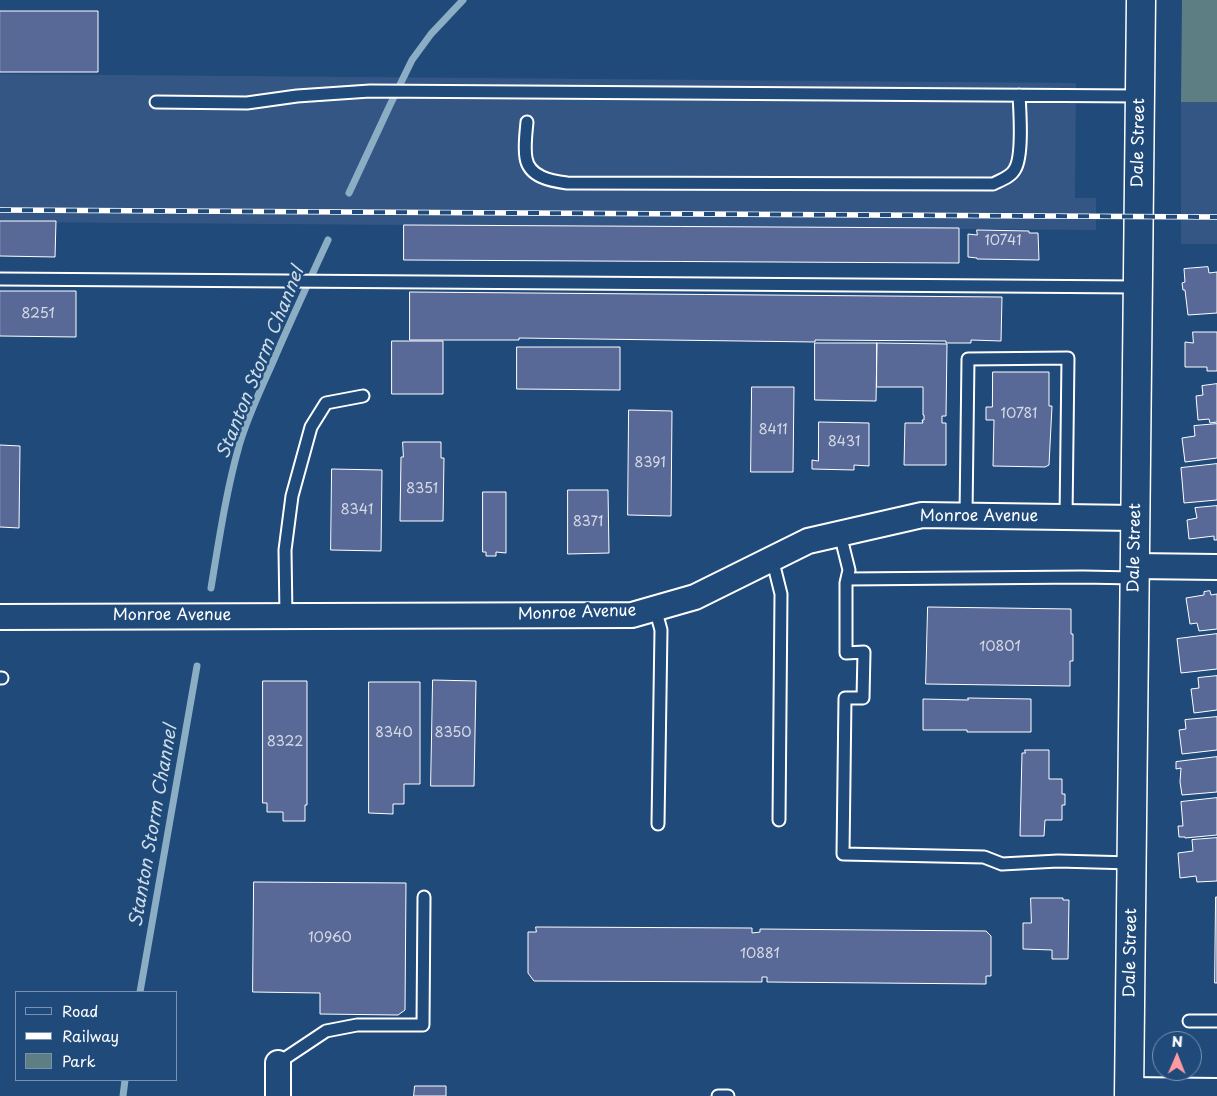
<!DOCTYPE html>
<html>
<head>
<meta charset="utf-8">
<style>
	body { margin:0 }
	#map { position:relative; width:1217px; height:1096px; overflow:hidden; background:#1f4a7a; font-family:"Playpen Sans",sans-serif }
	canvas { display:block }
	.legend { position:absolute; left:15px; top:991px; width:162px; height:90px; box-sizing:border-box; background:#1f4a7a; border:1px solid #7992af; margin:0; padding:6px 9px; list-style:none; font-size:15px; color:#fff }
	.legend li { display:flex; align-items:center; gap:10px; height:25px }
	.legend b { width:25px; border:1px solid #7992af }
	.north { position:absolute; left:1152px; top:1031px; width:50px; height:50px; box-sizing:border-box; background:#1f4a7a; border:1px solid #7992af; border-radius:50%; rotate:1deg; font-size:14px; font-weight:700; line-height:20px; text-align:center; color:#fff }
	.north::after { content:''; display:block; margin:auto; width:18px; height:22px; background:#ff9aa2; clip-path:polygon(50% 0,100% 100%,50% 72%,0 100%) }
</style>
</head>
<body>
<div id="map">
<canvas width="1217" height="1096"></canvas>
<ul class="legend">
<li><b style="height:6px;background:#1f4a7a"></b>Road</li>
<li><b style="height:6px;background:#fff"></b>Railway</li>
<li><b style="height:14px;background:#5d7e83"></b>Park</li>
</ul>
<div class="north">N</div>
</div>
<script>
const ctx = document.querySelector('canvas').getContext('2d');
ctx.lineJoin = 'round';
function fill(path, color) { ctx.fillStyle = color; ctx.fill(path, 'evenodd'); }
function trace(path, color, width, dash) { ctx.strokeStyle = color; ctx.lineWidth = width; ctx.lineCap = dash ? 'butt' : 'round'; ctx.setLineDash(dash || []); ctx.stroke(path); }
function write(font, color, halo, rows, align = 'center') {
  ctx.font = font + ' "Playpen Sans",sans-serif'; ctx.lineWidth = 5; ctx.setLineDash([]); ctx.textBaseline = 'middle'; ctx.strokeStyle = halo; ctx.fillStyle = color; for (const [text, x, y, turn = 0] of rows) {
    ctx.save(); ctx.translate(x, y); ctx.rotate((+turn || 0) * Math.PI / 180); ctx.textAlign = isNaN(turn) ? turn : align; if (halo) ctx.strokeText(text, 0, 0); ctx.fillText(text, 0, 0); ctx.restore();
  }
}
fill(new Path2D(`
	M0 74 1076 83 1075 198H1096V230L0 222Z
	M1181 102H1217V244H1181Z`), '#345685');
fill(new Path2D(`
	M1182 0H1217V102H1181Z`), '#5d7e83');
trace(new Path2D(`
	M349 193 390 105 412 60 431 34 463 0
	M211 588C219 540 226 492 239 446 247 418 260 391 272 364 290 322 309 281 328 240
	M140 992 197 666
	M123 1096 125 1080`), '#8caec4', 7);
const building = new Path2D(`
	M0 11H98V72H0Z
	M0 221H56L55 257 0 256Z
	M404 225 959 228V263L404 260Z
	M977 230 1029 231V233H1038L1039 260 977 259V258L968 257V234L977 235Z
	M1208 267 1209 273 1217 272V313L1188 315 1185 290H1183L1182 283 1185 282 1184 269Z
	M0 291H76V337L0 336Z
	M410 292 1002 297 1001 341 971 340V343H946V341L815 340V342L519 338V340H410Z
	M1193 332H1217V371H1207V367H1185V342L1193 343Z
	M392 341H443V394H392Z
	M815 343H877L876 401 815 400Z
	M877 343 947 344 946 416H942V423H946V465H904L905 423H923L922 420H924V415H923V387H877Z
	M517 347H620V390L517 389Z
	M993 372H1049V406H1052L1049 465 1045 467 993 466 994 420H986V407H992Z
	M1217 384V422L1210 423 1209 419 1198 420 1196 396 1203 395 1202 386Z
	M752 387H794L793 472H751Z
	M629 410 672 411 671 516 628 515Z
	M819 422 869 423V466L854 465V470L812 469V460L818 461Z
	M1217 424V458L1185 462 1182 438 1195 436 1194 426Z
	M403 442H441V458H444L443 521H400L401 457H403Z
	M0 445 20 446 19 528 0 527Z
	M1217 464V500L1184 503 1181 468Z
	M332 469 382 470 381 551 331 550Z
	M568 490H608L609 553 568 554Z
	M483 492H506V553L496 552V556H486V552H483Z
	M1217 506V540H1214V536L1189 539 1187 520 1197 518 1195 508Z
	M1210 591 1211 595 1217 594V629L1199 631 1197 623 1190 624 1186 598 1204 595V592Z
	M928 607 1071 609V634H1073V661H1070V686L926 684Z
	M1217 634V669L1181 673 1177 639Z
	M1217 676V710L1194 713 1191 689 1199 688 1198 678Z
	M433 680 476 681 474 786H431Z
	M263 681H307V805H305V821H283V812H267V803H263Z
	M369 682H420V784H404V804H393V814L369 813Z
	M968 698 1031 699V732H967V730H923V699L968 700Z
	M1217 717V750L1182 754 1179 730 1186 729 1185 720Z
	M1025 750H1049V779H1062V794H1065V805H1062V820H1045L1044 836H1020L1022 753H1025Z
	M1217 757V792L1182 795 1180 782 1181 768 1176 769V762Z
	M1217 798V835L1185 838V837H1179L1178 826H1183L1181 802Z
	M1217 838V881L1197 882 1196 876 1180 878 1178 853 1193 851 1192 840Z
	M254 882 406 883 405 1010 398 1015 320 1014V993L253 992Z
	M1216 897H1217V983H1215Z
	M1031 898H1063V900H1069L1068 959H1052V950L1023 949V923H1031Z
	M536 927 752 928V933L760 932V929L986 931 991 936V976H986V984L767 982V977H762V982L534 981 528 973V932H536Z
	M415 1086H446V1096H414Z`);
fill(building, '#596997');
trace(building, '#fff', 1);
const lane = new Path2D(`
	M156 102 247 103 297 96 370 91 1140 96
	M527 122C526 133 524 147 526 158 529 177 551 181 567 183L993 184C1001 180 1011 177 1015 169 1023 156 1020 112 1019 95
	M0 279 1138 287
	M966 515 968 359 1068 358 1066 517
	M840 534 849 570 846 583V653L864 652 863 698H845L843 854 984 857 1002 864 1058 861 1132 863
	M772 558 781 594 779 820
	M847 579 1083 577 1134 578
	M655 608 661 630 658 824
	M286 616 285 550 292 496 311 427 326 403 363 396
	M0 678H2
	M1189 1021H1217
	M278 1063 326 1031 357 1025H423L424 897
	M718 1096H728`);
const street = new Path2D(`
	M1135 566 1217 567
	M0 617 632 615 695 597 808 541 922 515 1135 518
	M1129 1090 1217 1091
	M278 1096V1063`);
const secondary = new Path2D(`
	M1129 1096 1141 0`);
trace(lane, '#fff', 15);
trace(street, '#fff', 28);
trace(secondary, '#fff', 31);
trace(lane, '#1f4a7a', 11);
trace(street, '#1f4a7a', 24);
trace(secondary, '#1f4a7a', 28);
const rail = new Path2D(`
	M0 210 1217 217`);
trace(rail, '#fff', 5.5);
trace(rail, '#1f4a7a', 4, [11]);
write('14px', '#d6dae5', null, [
	["10741",1003,241],
	["8251",38,314],
	["10781",1019,414],
	["8411",773,430],
	["8431",844,442],
	["8391",650,463],
	["8351",422,489],
	["8341",357,510],
	["8371",588,522],
	["10801",1000,647],
	["8340",394,733],
	["8350",453,733],
	["8322",285,742],
	["10960",330,938],
	["10881",760,954]
]);
write('16px', '#fff', '#1f4a7a', [
	["Dale Street",1139,143,-89],
	["Monroe Avenue",979,517],
	["Dale Street",1135,548,-89],
	["Monroe Avenue",577,613,-2],
	["Monroe Avenue",172,616],
	["Dale Street",1131,953,-89]
]);
write('italic 18px', '#cfdde6', '#1f4a7a', [
	["Stanton Storm Channel",261,363,-68],
	["Stanton Storm Channel",154,826,-80]
]);
</script>
</body>
</html>
